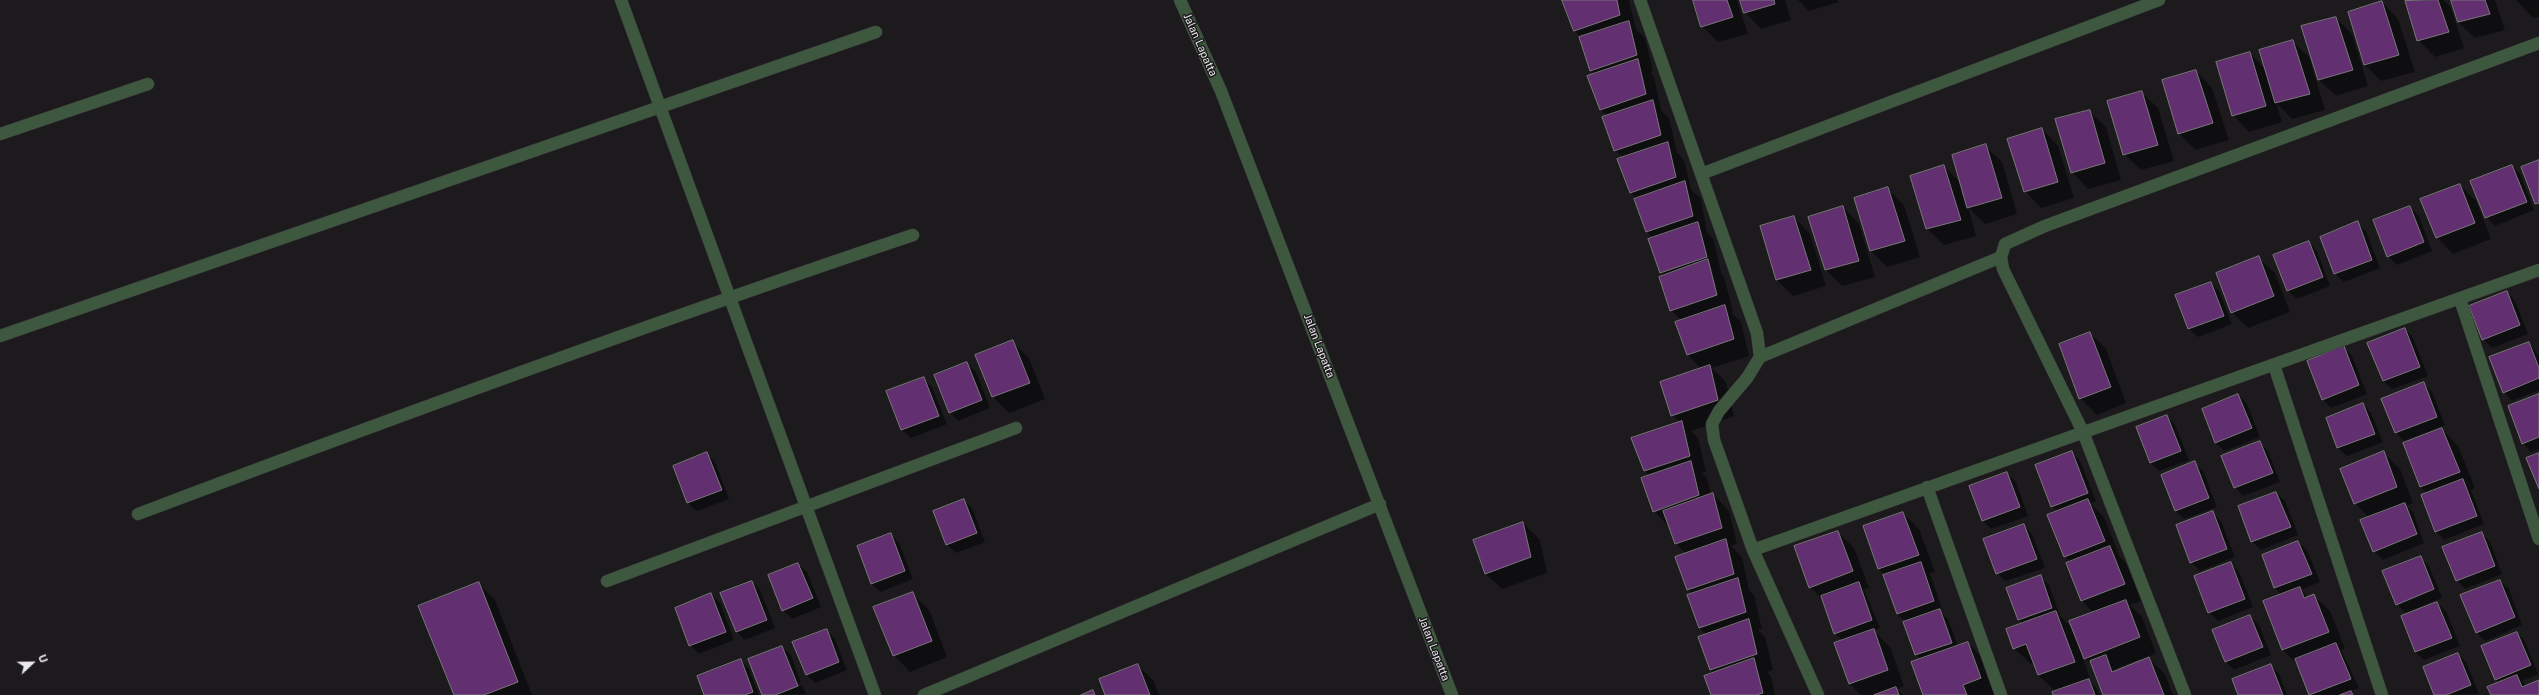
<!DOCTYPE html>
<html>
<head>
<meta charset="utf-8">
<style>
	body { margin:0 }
	#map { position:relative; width:2539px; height:695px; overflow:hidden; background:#1c1a1d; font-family:"Public Sans",sans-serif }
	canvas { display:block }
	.north { position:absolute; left:12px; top:643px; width:40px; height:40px; -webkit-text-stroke:3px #1c1a1d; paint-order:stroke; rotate:68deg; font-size:11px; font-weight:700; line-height:16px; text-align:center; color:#eae9eb }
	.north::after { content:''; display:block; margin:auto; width:14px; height:18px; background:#eae9eb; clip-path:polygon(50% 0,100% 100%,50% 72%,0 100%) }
</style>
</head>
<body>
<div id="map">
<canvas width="2539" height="695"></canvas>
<div class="north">U</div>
</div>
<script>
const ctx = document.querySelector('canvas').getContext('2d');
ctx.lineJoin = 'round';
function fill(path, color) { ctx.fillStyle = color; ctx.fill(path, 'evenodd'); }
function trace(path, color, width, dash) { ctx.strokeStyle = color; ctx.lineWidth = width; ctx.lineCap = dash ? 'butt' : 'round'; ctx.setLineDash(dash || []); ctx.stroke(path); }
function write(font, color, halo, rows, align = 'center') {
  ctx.font = font + ' "Public Sans",sans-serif'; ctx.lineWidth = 3; ctx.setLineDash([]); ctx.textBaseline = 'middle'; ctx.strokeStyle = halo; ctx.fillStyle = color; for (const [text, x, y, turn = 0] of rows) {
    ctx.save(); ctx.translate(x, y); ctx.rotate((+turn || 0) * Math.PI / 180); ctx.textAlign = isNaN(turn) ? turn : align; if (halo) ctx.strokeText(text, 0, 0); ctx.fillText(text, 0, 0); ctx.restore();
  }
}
fill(new Path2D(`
	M1563 0H1629L1636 29 1645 38 1653 71 1650 72 1654 77 1661 110 1669 118 1677 152 1684 160 1691 189 1701 199 1707 232 1714 240 1721 273 1724 277 1733 311 1731 312 1741 322 1749 356 1712 368 1726 382 1734 416 1691 431 1698 438 1706 472 1702 473 1707 478 1711 495 1713 494 1729 511 1737 544 1731 546 1742 557 1749 590 1754 595 1762 629 1758 630 1765 637 1773 670 1767 672 1771 676 1775 695H1712L1715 673 1711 670 1699 637 1707 635 1700 628 1688 595 1692 594 1688 590 1676 557 1686 554 1676 544 1670 528 1654 511 1650 476 1644 471 1680 423 1672 415 1701 369 1688 355 1681 320 1671 310 1653 238 1647 232 1637 199 1631 193 1623 158 1615 150 1607 116 1601 110 1595 74 1591 71 1581 38 1575 31Z
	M1694 0H1737L1748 34 1718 42 1702 26Z
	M1741 0H1785L1791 20 1761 29 1745 12Z
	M1798 0H1838L1839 2 1809 11Z
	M2410 0H2444L2451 8 2464 48 2435 57 2418 40 2406 1Z
	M2452 0H2495L2505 30 2475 38 2458 22Z
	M2516 0H2539V17L2533 18Z
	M2382 2 2398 19 2415 72 2381 81 2365 65Z
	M2336 18 2352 34 2368 86 2336 96 2319 80Z
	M2292 41 2309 57 2325 110 2292 119 2276 103 2282 122 2249 132 2233 115 2250 53 2265 69Z
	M2196 71 2212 88 2229 140 2195 150 2179 133Z
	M2141 92 2158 108 2174 161 2141 170 2124 154Z
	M2089 111 2106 127 2121 180 2088 189 2072 172Z
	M2042 129 2058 146 2074 198 2041 208 2025 191Z
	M1985 146 2002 162 2017 214 1985 224 1968 207 1976 236 1944 245 1927 229 1944 167 1961 183Z
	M2512 166 2520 174 2534 210 2495 226 2486 217Z
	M2460 185 2476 201 2491 239 2453 254 2437 237Z
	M1888 189 1904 205 1920 257 1887 267 1871 251Z
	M1843 207 1859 224 1875 277 1842 286 1826 270Z
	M2410 207 2419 216 2432 251 2397 265 2388 256Z
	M1794 217 1810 234 1826 286 1793 296 1777 280Z
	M2357 223 2366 231 2380 268 2344 282 2335 274 2321 237Z
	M2309 242 2317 251 2330 286 2297 299 2288 291 2274 255Z
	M2258 257 2275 273 2290 312 2248 328 2232 312Z
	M2211 283 2219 291 2232 324 2198 337 2189 329 2176 296Z
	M2507 292 2515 301 2528 334 2492 348 2483 339Z
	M2405 329 2413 338 2428 376 2392 389 2383 381 2368 344Z
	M2090 333 2106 349 2126 403 2097 415 2080 398Z
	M1012 342 1029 358 1045 399 1009 413 993 397 976 355Z
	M2529 343 2539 356V390L2512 401 2504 392Z
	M2344 347 2352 356 2367 394 2331 408 2323 400 2308 361Z
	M967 363 976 372 990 408 958 421 950 412Z
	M923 378 932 387 947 424 911 438 902 430 888 392Z
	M2424 383 2432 392 2445 425 2404 441 2396 432Z
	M2238 395 2247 404 2260 437 2224 451 2216 443 2203 409Z
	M2539 395V449L2531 452 2523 443Z
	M2363 404 2371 413 2383 442 2347 456 2338 448 2327 419Z
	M2167 416 2175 425 2189 460 2159 471 2151 463 2138 428Z
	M2442 429 2458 446 2475 488 2471 490 2484 524 2444 540 2436 531 2428 494 2420 487Z
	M2259 442 2268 451 2280 482 2243 496 2235 487Z
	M2072 452 2080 461 2096 501 2090 503 2104 517 2120 557 2126 563 2141 601 2130 605 2142 617 2156 653 2147 657 2165 674 2173 695H2104L2093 666 2082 655 2090 678 2088 679 2097 689 2099 695H2054L2056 692 2038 675 2034 663 2031 664 2014 648 2023 624 2019 620 2008 588 2040 577 2049 585 2060 616 2073 629 2094 613 2082 601 2067 564 2070 562 2064 556 2058 512 2052 506ZM2140 659 2141 661 2120 670 2118 668Z
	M2383 452 2400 469 2413 503 2406 506 2413 512 2424 543 2383 560 2374 551 2369 518 2355 503Z
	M707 454 715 462 729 499 697 511 688 503 674 466Z
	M2194 462 2203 471 2217 507 2184 519 2176 511Z
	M2007 473 2016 482 2028 516 1991 529 1982 520Z
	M2276 493 2285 501 2298 535 2261 550 2252 541Z
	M963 500 972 508 985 542 956 553 947 545Z
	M2212 512 2221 521 2235 557 2200 571 2191 562Z
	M1903 513 1919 529 1935 572 1930 573 1942 609 1939 610 1948 619 1958 646 1968 643 1984 659 1995 695H1924L1921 660 1916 655 1906 622 1897 614 1886 576 1879 569 1864 527Z
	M1523 523 1540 540 1547 573 1502 589 1485 573Z
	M2024 525 2032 534 2045 568 2005 581 1997 573Z
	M1838 532 1854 548 1869 588 1864 589 1880 628 1874 631 1890 647 1904 686 1897 689 1903 695H1861L1849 683 1843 641 1835 633 1824 601 1810 587Z
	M2482 533 2490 542 2502 574 2465 589 2457 580Z
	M891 534 899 543 913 579 880 592 872 584Z
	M2298 542 2307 550 2320 582 2301 590 2308 597 2313 595 2330 611 2345 648 2341 650 2359 688 2350 691 2354 695H2310L2298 665 2283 650 2282 595 2275 588 2263 555Z
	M2420 557 2429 566 2442 598 2405 613 2397 604Z
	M2231 563 2239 572 2253 607 2218 621 2209 612Z
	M798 564 807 572 821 607 792 619 783 610Z
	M2500 581 2509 589 2522 625 2485 641 2476 632Z
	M752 582 760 590 775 628 745 640 737 632Z
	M479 584 495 600 532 695H455Z
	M912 593 929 610 947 657 910 672 894 655Z
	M711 594 720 603 734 640 699 654 690 645Z
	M2437 603 2446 611 2460 646 2424 660 2415 652Z
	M2250 616 2259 625 2271 655 2234 670 2225 661Z
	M827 630 835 639 847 670 815 683 806 674Z
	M2517 633 2525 641 2538 674 2522 681 2527 686 2539 681V695H2492L2499 683 2495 679Z
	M782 647 791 655 801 683 773 695H763Z
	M2458 654 2466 662 2479 694 2435 695Z
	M741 660 749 669 759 695H705Z
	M1137 665 1154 681 1159 695H1106Z
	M2271 665 2279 674 2287 695H2239Z
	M802 685 806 694 778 695Z`), '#0007');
const building = new Path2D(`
	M1562 0H1617L1620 15 1574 31Z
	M1693 0H1727L1733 17 1701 27Z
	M1740 0H1774L1775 4 1744 13Z
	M2438 0 2449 32 2417 41 2405 1Z
	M2451 0H2485L2490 14 2458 22Z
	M2382 1 2399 55 2364 65 2348 12Z
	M2336 17 2353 70 2318 80 2301 26Z
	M1629 21 1637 55 1590 71 1579 37Z
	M2293 40 2310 94 2275 103 2259 50Z
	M2250 52 2266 106 2232 116 2216 62Z
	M1638 59 1646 94 1600 110 1587 76Z
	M2196 70 2213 123 2178 134 2162 80Z
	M2142 91 2158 145 2123 155 2107 101Z
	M1653 100 1661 135 1614 151 1602 117Z
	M2090 110 2105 163 2071 173 2055 119Z
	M2042 128 2058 182 2024 192 2007 139Z
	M1668 142 1676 177 1630 193 1617 159Z
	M1986 144 2002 198 1967 208 1952 155Z
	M2539 160V203L2535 204 2521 167Z
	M1944 165 1961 220 1926 229 1910 176Z
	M2512 165 2527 202 2485 218 2470 181Z
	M1685 181 1693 216 1646 232 1634 199Z
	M2460 184 2475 223 2436 238 2420 199Z
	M1888 187 1905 241 1870 251 1854 198Z
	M1843 206 1859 261 1825 270 1808 217Z
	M2410 206 2424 242 2387 257 2373 220Z
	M1794 216 1811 270 1776 280 1760 226Z
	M2358 221 2372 260 2334 274 2320 237Z
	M1698 222 1707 257 1660 273 1648 239Z
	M2309 241 2323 277 2287 291 2273 255Z
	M2259 256 2274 296 2231 313 2216 273Z
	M1708 259 1717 295 1670 311 1659 277Z
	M2211 282 2224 316 2188 329 2175 295Z
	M2507 291 2520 325 2482 340 2469 306Z
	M1725 305 1734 339 1687 355 1675 322Z
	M2405 328 2420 367 2383 381 2367 343Z
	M2090 332 2111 387 2079 399 2059 344Z
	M1013 340 1030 383 992 397 975 355Z
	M2529 342 2539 368V378L2503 393 2489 357Z
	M2344 346 2359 385 2322 400 2307 361Z
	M967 362 982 400 949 413 934 375Z
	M1710 365 1718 400 1671 416 1660 382Z
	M924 377 939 416 901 430 886 391Z
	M2424 382 2437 417 2395 433 2381 399Z
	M2238 394 2252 428 2215 443 2202 409Z
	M2539 394V437L2522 444 2508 406Z
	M2363 403 2375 434 2337 448 2326 418Z
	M2167 415 2181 451 2150 463 2136 427Z
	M1682 421 1690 456 1644 471 1631 438Z
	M2442 428 2460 472 2420 487 2403 443Z
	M2260 441 2273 473 2234 488 2221 456Z
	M2072 451 2088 493 2051 507 2035 465Z
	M2384 451 2397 487 2354 504 2340 469Z
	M707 452 722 490 687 503 673 466Z
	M2539 453V489L2526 458Z
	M1691 461 1699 495 1653 512 1641 478Z
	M2195 461 2209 498 2175 511 2161 475Z
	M2007 472 2020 507 1982 521 1969 486Z
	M2463 479 2477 516 2435 532 2421 495Z
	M2276 492 2291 527 2251 542 2238 506Z
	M1713 493 1722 528 1675 544 1663 511Z
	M964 499 977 533 946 545 933 511Z
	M2088 499 2105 541 2064 557 2047 515Z
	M2405 503 2417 534 2373 552 2360 520Z
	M2213 511 2227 549 2190 563 2176 525Z
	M1903 512 1919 555 1878 569 1863 526Z
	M1523 522 1531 557 1485 574 1473 540Z
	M2024 524 2037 559 1996 574 1983 539Z
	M1838 531 1853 571 1809 588 1794 546Z
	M2482 532 2495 566 2456 581 2442 547Z
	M891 533 905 571 871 584 857 546Z
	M1726 539 1734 574 1687 590 1675 557Z
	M2298 541 2312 574 2274 588 2262 555Z
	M2110 546 2125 584 2081 601 2066 563Z
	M2421 556 2434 589 2396 605 2382 571Z
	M1921 562 1934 601 1897 614 1883 575Z
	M2231 562 2245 599 2208 613 2194 576Z
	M798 563 813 598 782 611 768 575Z
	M2041 575 2052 608 2018 620 2006 588Z
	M1738 578 1746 612 1699 628 1687 595Z
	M2500 580 2515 617 2476 633 2460 595Z
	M752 581 767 620 736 632 720 593Z
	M479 582 518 682 484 695H454L418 606Z
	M1859 582 1872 620 1834 634 1821 596Z
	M2300 587 2304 598 2314 594 2329 632 2282 650 2263 601Z
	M913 592 932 641 893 656 873 607Z
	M711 593 726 632 689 646 675 608Z
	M2126 600 2140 637 2084 659 2069 621Z
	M2437 602 2452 638 2415 652 2401 616Z
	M1940 609 1952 643 1915 655 1903 622Z
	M2056 611 2075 662 2038 675 2026 644 2013 649 2006 629Z
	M2250 615 2263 647 2225 662 2212 630Z
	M1749 619 1757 654 1710 670 1698 637Z
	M827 629 839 662 806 675 792 642Z
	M1874 629 1888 670 1849 684 1834 643Z
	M2517 632 2531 665 2495 680 2481 646Z
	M1968 642 1981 678 1963 685 1967 695H1923L1911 662Z
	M2336 643 2351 679 2309 695 2295 659Z
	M782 646 798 686 775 695H762L748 659Z
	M2458 653 2471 685 2446 695H2434L2423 667Z
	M2106 655 2112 672 2149 657 2164 695H2103L2090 661Z
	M1754 658 1763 693 1756 695H1711L1704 676Z
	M741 659 753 692 745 695H704L697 676Z
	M1138 664 1150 695H1105L1099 679Z
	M2271 664 2283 695H2238L2232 679Z
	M2517 675 2522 687 2539 680V695H2491L2487 687Z
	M2089 679 2095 695H2053L2052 692Z
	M1896 687 1899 695H1874Z
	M1093 690 1095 695H1081Z
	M2351 691 2353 695H2340Z`);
fill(building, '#623070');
trace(building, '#7a777a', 1);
const street = new Path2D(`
	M621 0 875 695
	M1180 0 1221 91 1452 695
	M1640 0 1757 333 1760 357
	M0 134 148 84
	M1701 174 2159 0
	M2460 299 2539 539
	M0 336 876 32
	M2274 365 2382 695
	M1927 487 2001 695
	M138 514C395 417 653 322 913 235
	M1753 550 1714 440 1712 424 1719 411 1747 378 1760 357 2001 257
	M607 581 1016 428
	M924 695 1380 504
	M1818 695 1753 550 2539 270
	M2185 695 2083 432 2003 269 2001 257 2005 244 2045 226 2539 43`);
trace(street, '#39373a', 13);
trace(street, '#3e583f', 12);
write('11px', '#eae9eb', '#1c1a1d', [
	["Jalan Lapatta",1200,45,66],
	["Jalan Lapatta",1319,346,69],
	["Jalan Lapatta",1434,649,69]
]);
</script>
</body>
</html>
